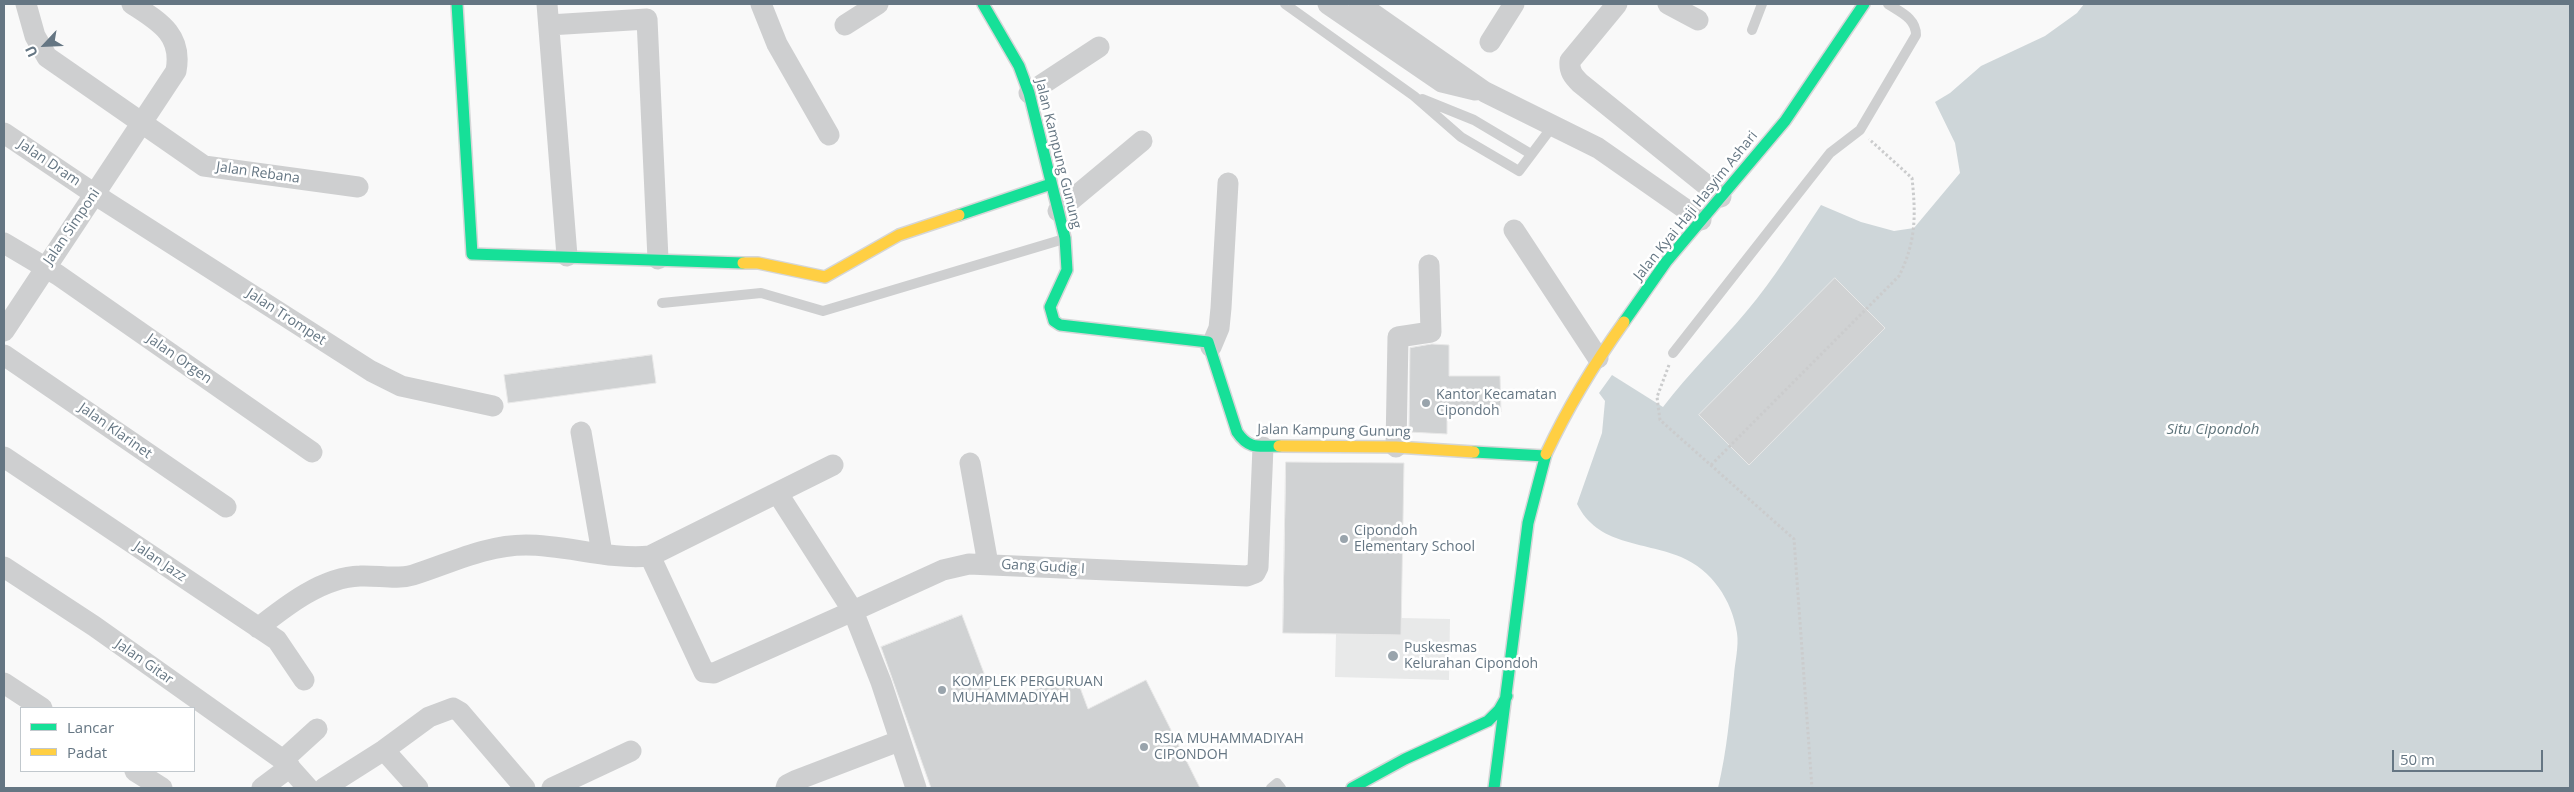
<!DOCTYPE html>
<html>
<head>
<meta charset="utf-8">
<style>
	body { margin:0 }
	#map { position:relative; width:2574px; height:792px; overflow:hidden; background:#f9f9f9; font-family:"Open Sans",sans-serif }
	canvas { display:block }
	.frame { position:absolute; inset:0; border:5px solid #657683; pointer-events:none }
	.legend { position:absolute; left:20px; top:707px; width:175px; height:65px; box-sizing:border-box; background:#fff; border:1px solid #c1c8cd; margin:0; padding:6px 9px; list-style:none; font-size:15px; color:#657683 }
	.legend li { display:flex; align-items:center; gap:10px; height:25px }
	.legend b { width:25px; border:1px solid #c1c8cd }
	.north { position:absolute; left:20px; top:20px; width:50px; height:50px; -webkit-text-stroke:4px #fff; paint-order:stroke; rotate:245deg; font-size:14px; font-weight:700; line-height:20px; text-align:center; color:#657683 }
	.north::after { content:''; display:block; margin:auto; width:18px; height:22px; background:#657683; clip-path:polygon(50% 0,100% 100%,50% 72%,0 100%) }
	.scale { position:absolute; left:2392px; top:750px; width:151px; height:22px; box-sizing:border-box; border:2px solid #657683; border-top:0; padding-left:6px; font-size:15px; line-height:18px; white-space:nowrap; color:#657683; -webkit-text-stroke:4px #fff; paint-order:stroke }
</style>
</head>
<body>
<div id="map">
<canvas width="2574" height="792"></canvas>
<div class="frame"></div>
<ul class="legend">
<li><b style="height:6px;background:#16e098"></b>Lancar</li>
<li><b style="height:6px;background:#ffcf43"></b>Padat</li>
</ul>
<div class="north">U</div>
<div class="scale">50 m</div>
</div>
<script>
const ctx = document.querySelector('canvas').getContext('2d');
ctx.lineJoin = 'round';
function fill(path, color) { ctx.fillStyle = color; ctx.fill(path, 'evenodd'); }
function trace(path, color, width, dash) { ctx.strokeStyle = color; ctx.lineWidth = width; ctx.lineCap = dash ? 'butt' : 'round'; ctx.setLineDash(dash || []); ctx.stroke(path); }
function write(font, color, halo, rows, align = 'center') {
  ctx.font = font + ' "Open Sans",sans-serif'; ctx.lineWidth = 5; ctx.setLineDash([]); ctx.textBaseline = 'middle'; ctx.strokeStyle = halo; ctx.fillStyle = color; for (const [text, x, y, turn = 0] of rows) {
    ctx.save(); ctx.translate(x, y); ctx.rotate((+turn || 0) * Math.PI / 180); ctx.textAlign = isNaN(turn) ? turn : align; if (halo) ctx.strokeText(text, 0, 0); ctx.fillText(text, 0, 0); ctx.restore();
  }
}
fill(new Path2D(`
	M1401 618 1450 619 1449 680 1335 677 1336 634 1401 635Z`), '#e8e9e9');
fill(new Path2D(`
	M2084 4H2570V788H1718C1727 751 1730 713 1734 675 1735 662 1739 646 1737 633 1732 600 1712 570 1681 557 1642 541 1598 546 1577 504L1602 433 1605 401 1599 393 1612 375 1663 407C1689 373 1719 344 1746 312 1774 279 1797 241 1821 205L1861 222 1894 231 1914 228 1960 173 1955 143 1935 102 1950 93 1981 66 2045 36 2077 13Z`), '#ced6d9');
const building = new Path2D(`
	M1835 278 1885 328 1749 465 1699 415Z
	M1432 344 1449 345V376H1500L1501 412 1447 413V434L1409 432 1410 348Z
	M652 355 656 383 508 403 504 375Z
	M1286 462 1404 463 1401 635 1283 633Z
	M962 615 996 705 1075 674 1088 709 1146 680 1200 788H931L881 647Z`);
fill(building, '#d0d2d3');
trace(building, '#e8e8e8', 1);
const fast = new Path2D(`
	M457 4 472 254 743 263
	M983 4 1019 66 1029 93 1065 238 1067 270 1050 307 1054 321 1060 325 1208 342 1237 432C1249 450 1259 446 1279 446
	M959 215 1051 184
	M1624 322 1666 262 1785 121 1864 4
	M1474 452 1545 456
	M1352 788 1405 759 1488 721 1499 710 1507 696
	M1494 788 1528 523 1546 454`);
const slow = new Path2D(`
	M743 263H758L825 277 899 235 959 215
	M1279 446 1396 447 1474 452
	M1546 454C1568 407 1594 364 1624 322`);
trace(fast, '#d5d6d7', 14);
trace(slow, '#d5d6d7', 14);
trace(new Path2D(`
	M1669 365 1657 397 1660 420 1794 539 1812 788
	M1711 465 1899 276C1916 242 1916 216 1912 178L1869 139`), '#cbcccd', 3, [2.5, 2.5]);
trace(new Path2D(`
	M1285 4 1414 96 1461 137 1519 171 1552 127
	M1752 30 1762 4
	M1422 99 1474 120 1531 154
	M662 303 761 293 823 311 1064 239
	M1673 353 1830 153 1860 130 1916 35C1916 18 1900 12 1888 4
	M1271 788 1277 783 1281 788`), '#cecfd0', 10);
trace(new Path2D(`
	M26 4 35 36 47 57 204 166 358 187
	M547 4 567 256
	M761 4 777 44 829 135
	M1328 4 1442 82 1475 90
	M1359 4 1485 92 1598 148 1701 220
	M1617 4 1570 61C1569 71 1573 76 1580 83L1721 197
	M1668 4 1698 20
	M549 25 647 19 658 259
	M845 25 878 4
	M1490 42 1514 4
	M1029 93 1099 47
	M4 133 105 201 371 371 401 386 493 406
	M1058 211 1142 141
	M1514 230 1598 358
	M4 243 58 275 312 452
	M4 331 176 71C183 34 158 21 132 4
	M1211 347 1219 328 1221 308 1228 183
	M4 355 226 507
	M581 432 602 553
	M1396 447 1398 337 1431 332 1429 265
	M4 457 277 640 304 680
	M970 463 988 564
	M778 494 853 611 943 570 969 564 1247 576 1255 573 1258 567 1263 447
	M650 556 704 672 714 673 853 611 881 682 916 788
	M4 567 94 626 283 760 308 788
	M258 628C287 605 323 577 360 576 378 575 396 580 413 575 451 563 486 545 526 545 567 545 609 560 650 556L833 465
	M4 683 42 708
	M384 750 418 788
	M283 760 317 729
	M135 771 162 788
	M262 788 290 767
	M324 788 384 750 429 717 453 708 460 712 525 788
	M552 788 631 751
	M786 788 787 785 797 780 899 741`), '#cecfd0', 21);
trace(fast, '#16e098', 11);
trace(slow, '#ffcf43', 11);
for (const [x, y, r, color] of [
	[1426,403,5,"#99a4ac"],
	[1344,539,5,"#99a4ac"],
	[1393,656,6,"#99a4ac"],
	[942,690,5,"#99a4ac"],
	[1144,747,5,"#99a4ac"]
]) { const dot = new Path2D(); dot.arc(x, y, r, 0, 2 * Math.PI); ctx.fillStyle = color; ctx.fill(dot); trace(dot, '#fff', 2); }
write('14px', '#657683', '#fff', [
	["Jalan Kampung Gunung",1058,154,76],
	["Jalan Dram",49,163,34],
	["Jalan Rebana",258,173,8],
	["Jalan Kyai Haji Hasyim Ashari",1696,206,-51],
	["Jalan Simponi",72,227,-56],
	["Jalan Trompet",286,317,33],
	["Jalan Orgen",179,359,35],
	["Jalan Klarinet",115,431,35],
	["Jalan Kampung Gunung",1334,431,1],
	["Jalan Jazz",160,562,34],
	["Gang Gudig I",1043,567,3],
	["Jalan Gitar",144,662,35]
]);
write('14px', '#657683', '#fff', [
	["Kantor Kecamatan",1436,395],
	["Cipondoh",1436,411],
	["Cipondoh",1354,531],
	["Elementary School",1354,547],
	["Puskesmas",1404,648],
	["Kelurahan Cipondoh",1404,664],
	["KOMPLEK PERGURUAN",952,682],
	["MUHAMMADIYAH",952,698],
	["RSIA MUHAMMADIYAH",1154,739],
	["CIPONDOH",1154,755]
], 'left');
write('italic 15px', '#60757c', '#fff', [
	["Situ Cipondoh",2213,430]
]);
</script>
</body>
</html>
